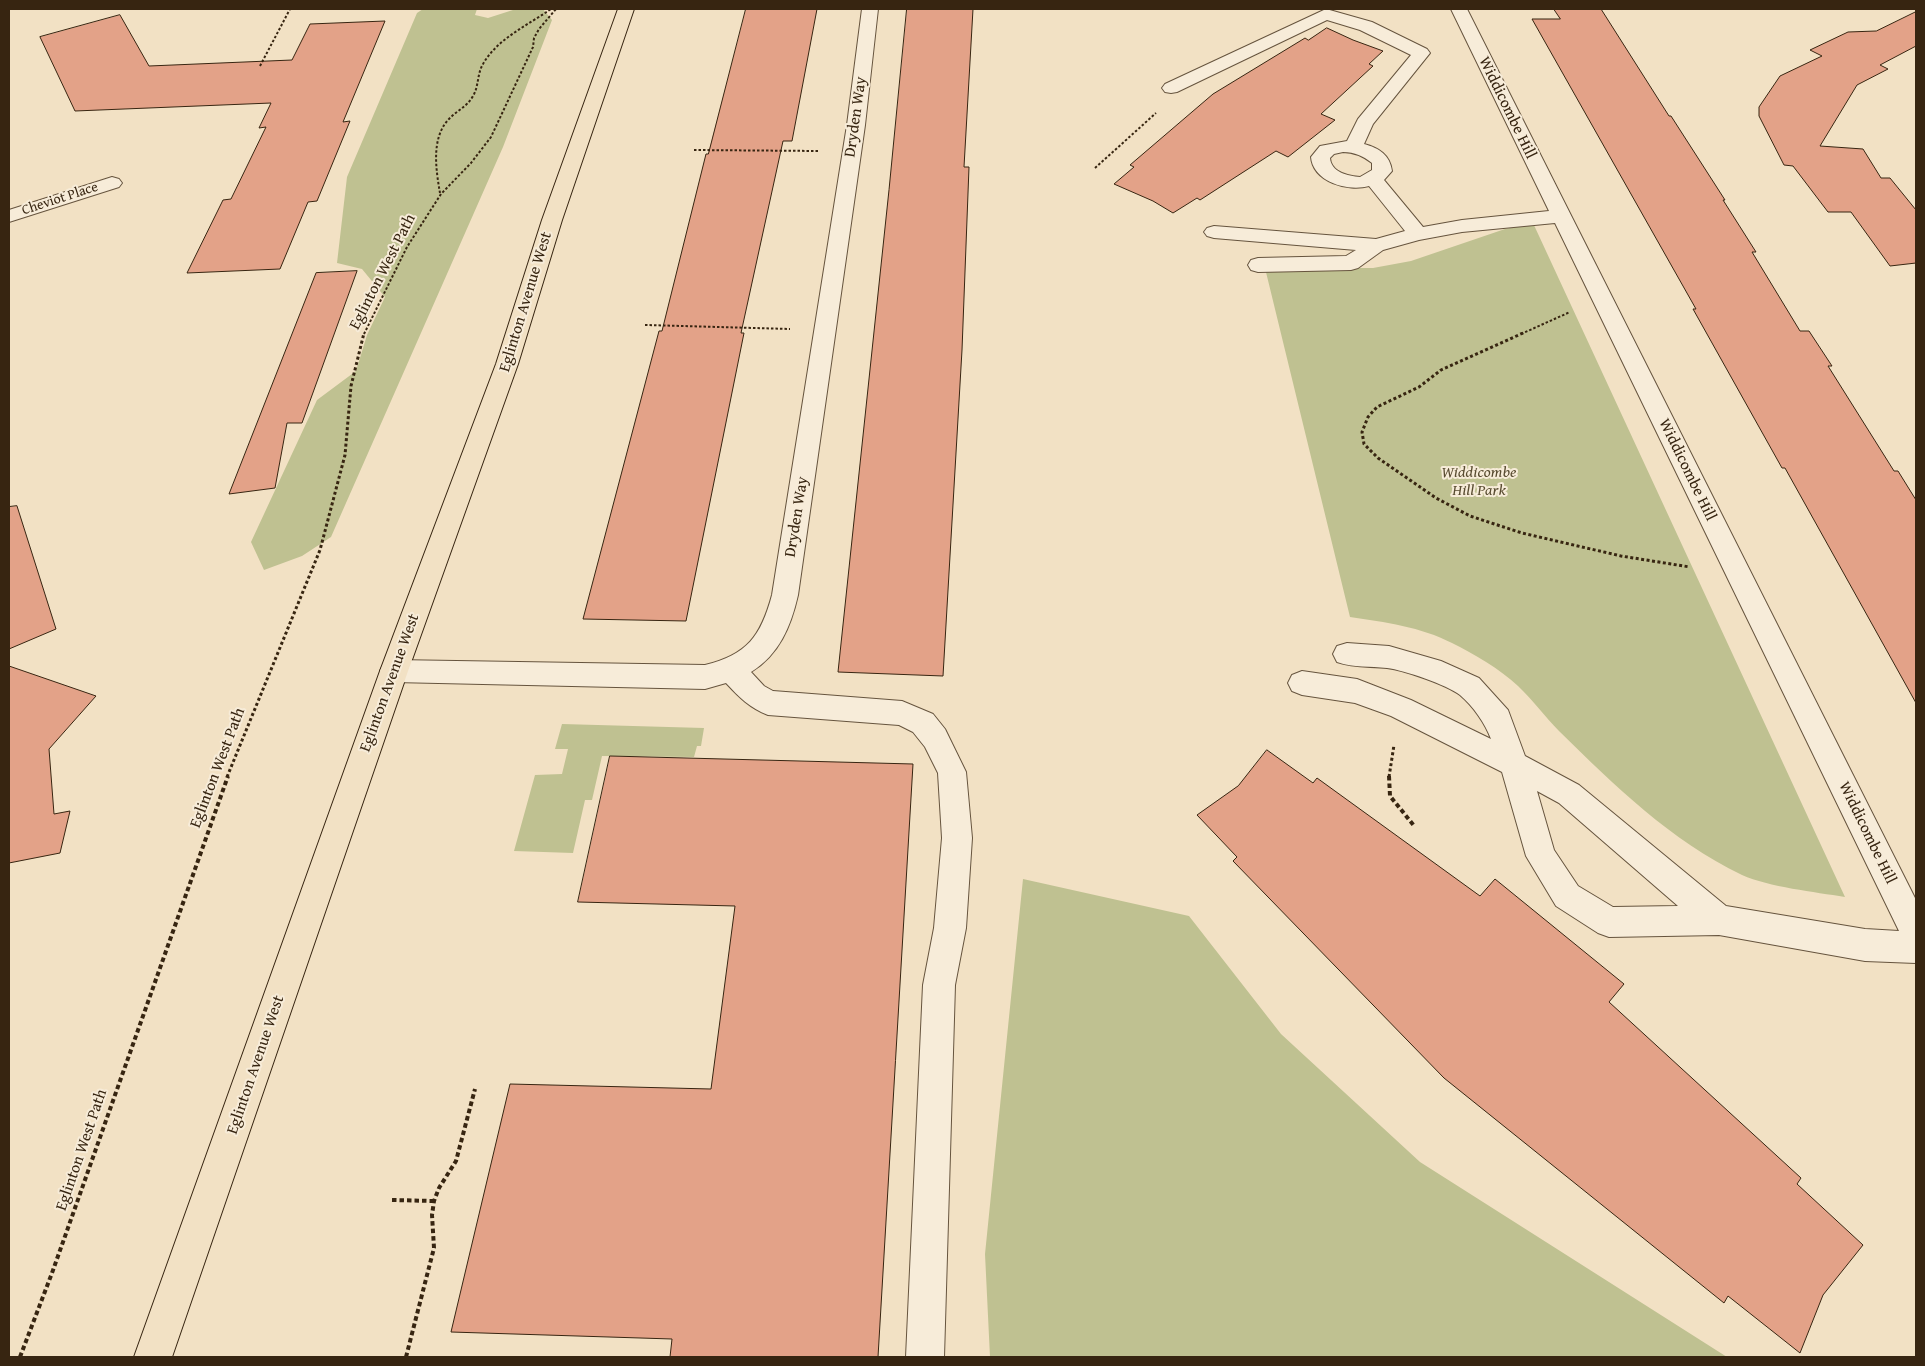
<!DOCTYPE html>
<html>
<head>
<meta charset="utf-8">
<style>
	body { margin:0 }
	#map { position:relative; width:1925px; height:1366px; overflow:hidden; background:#f2e1c4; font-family:"Gentium Book Plus",serif }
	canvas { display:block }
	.frame { position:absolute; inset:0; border:10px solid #372511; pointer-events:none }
</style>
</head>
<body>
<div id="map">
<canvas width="1925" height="1366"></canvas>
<div class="frame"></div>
</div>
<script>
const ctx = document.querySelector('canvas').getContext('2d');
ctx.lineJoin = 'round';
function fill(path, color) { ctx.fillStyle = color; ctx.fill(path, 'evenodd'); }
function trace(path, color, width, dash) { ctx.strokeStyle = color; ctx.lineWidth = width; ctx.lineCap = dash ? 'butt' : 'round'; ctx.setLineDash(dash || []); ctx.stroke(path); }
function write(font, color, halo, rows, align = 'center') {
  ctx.font = font + ' "Gentium Book Plus",serif'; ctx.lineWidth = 4; ctx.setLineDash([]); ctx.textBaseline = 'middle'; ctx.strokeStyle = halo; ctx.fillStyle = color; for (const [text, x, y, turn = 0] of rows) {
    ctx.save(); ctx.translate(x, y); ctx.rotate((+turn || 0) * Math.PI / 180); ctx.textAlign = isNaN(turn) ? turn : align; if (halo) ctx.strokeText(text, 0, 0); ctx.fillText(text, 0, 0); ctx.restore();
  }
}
fill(new Path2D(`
	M423 9H477L475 15 488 18 516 9H543L552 20 503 147 331 537 302 556 264 570 251 542 317 400 356 371 367 335 385 297 362 269 337 263 347 177 417 13Z
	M1533 223 1845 897C1815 892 1769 887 1742 875 1670 840 1615 786 1559 731 1545 717 1533 700 1518 686 1500 669 1474 654 1452 643 1421 627 1385 622 1350 617L1265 268H1373L1411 261 1505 229Z
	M562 724 704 728 701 746H697L694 757 602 756 592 800H585L573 853 514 851 535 775 562 774 568 749H555Z
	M1023 879 1189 916 1281 1034 1420 1162 1727 1357H990L985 1254Z`), '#bfc191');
const building = new Path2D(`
	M746 9H817L792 141H783L741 333H744L686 621 583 619 659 331H662L706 154H708Z
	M907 9H973L964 167H969L962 350 943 676 838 672 889 190Z
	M1554 9H1601L1669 116H1671L1725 200H1723L1756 252H1752L1800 331H1809L1832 366H1828L1894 471H1898L1916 500V703L1785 468H1782L1693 309H1696L1532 19H1560Z
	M1916 12V46L1880 65 1888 69 1857 85 1820 146 1863 149 1881 178H1890L1916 210V263L1890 266 1851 212H1828L1793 166 1784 165 1759 116V107L1780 76 1822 56 1810 50 1848 32 1876 31Z
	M120 15 149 66 292 60 310 24 385 21 343 122 350 121 317 201 308 202 280 269 187 273 223 200 231 199 266 127 259 128 271 103 75 111 40 37Z
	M1327 28 1353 40 1383 51 1369 64 1373 66 1321 114 1335 120 1288 157 1276 151 1200 200 1197 198 1173 213 1153 201 1114 184 1134 167 1130 165 1213 94 1305 38 1308 40Z
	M357 271 302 423H287L275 488 229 494 316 273Z
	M17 506 56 629 9 649V507Z
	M9 666 96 696 49 749 54 814 70 811 60 853 9 863Z
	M1267 750 1313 783 1317 778 1480 896 1495 879 1624 984 1609 1002 1801 1178 1797 1184 1863 1245 1823 1295 1800 1353 1728 1296 1724 1303 1444 1078 1233 861 1237 857 1197 815 1238 786Z
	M610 756 913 764 878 1357H670L672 1339 451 1332 510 1084 711 1089 735 906 578 902Z`);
fill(building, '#e3a288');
trace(building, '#372511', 1);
const minor = new Path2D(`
	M862 9H878L865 125 798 595C791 626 779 655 751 672L764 686 773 691 902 701 933 714 945 729 966 772 972 838 966 928 955 985 944 1357H906L923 985 934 928 942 838 938 773 925 747 913 732 899 725 768 715C750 708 739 697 726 683L705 689 394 682 384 679 380 671 384 663 394 660 705 665C747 655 761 636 772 595L847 125Z
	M1326 9 1372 22 1427 49 1430 53 1373 124 1364 144C1379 148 1390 155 1392 171L1384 180 1423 227 1462 220 1549 211 1451 9H1467L1916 900V963L1865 961 1719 935 1609 937 1598 933 1556 906 1526 856 1502 772 1391 716 1355 703 1302 695 1292 691 1288 683 1292 675 1302 671 1357 679 1411 700 1491 739C1485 723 1473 706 1460 695 1447 685 1404 670 1387 668 1370 666 1354 668 1337 662L1333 654 1337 646 1347 643 1389 646 1441 661 1479 678 1508 710 1525 756 1579 785 1726 906 1865 929 1899 931 1555 223 1462 232 1419 240 1383 250 1358 268 1351 270 1258 272 1251 270 1248 265 1251 260 1258 258 1346 256 1356 250 1214 238 1207 236 1204 232 1207 228 1214 226 1376 239 1405 231 1369 186C1348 192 1313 182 1311 157L1320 146 1347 141 1358 119 1411 55 1360 30 1327 20 1177 92 1171 93 1165 92 1162 88 1165 84ZM1343 152C1355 152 1363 156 1372 163V170L1360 177C1348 176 1331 172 1330 158L1334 154ZM1537 791 1559 803 1678 906 1613 907 1578 886 1554 850Z
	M112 177 119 179 122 183 119 187 9 222V210Z`);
const major = new Path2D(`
	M618 9H634L562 220 518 364 408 671 172 1357H134L380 671 496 364 542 220Z`);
trace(minor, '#66543e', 2);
trace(major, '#372511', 2);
trace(new Path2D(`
	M260 66 290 9
	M694 150 819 151
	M1095 168 1156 113
	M440 193C436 170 431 139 448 120 456 111 467 107 473 96 479 86 477 74 483 64 497 39 528 25 551 9
	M645 325 790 329
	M364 334 407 247 441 194 471 163 491 137 533 47 534 38 539 29 556 9
	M1521 334 1570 312`), '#372511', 2, [2.5, 2]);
trace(new Path2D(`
	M1523 333 1441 370 1419 387 1377 407 1368 417 1362 432 1364 444 1378 458 1436 498 1470 516 1522 533 1621 556 1690 567
	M227 777 320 550 345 455 351 386 364 333
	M1389 777 1394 745`), '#372511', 3, [3, 2.5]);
trace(new Path2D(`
	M1389 776 1390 796 1415 827
	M392 1200 434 1201
	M20 1357 52 1273 228 776
	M406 1357 434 1248 432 1215 434 1201 439 1188 456 1161 475 1089`), '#372511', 4, [4.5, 3]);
fill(minor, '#f7ecd9');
fill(major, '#f2e1c4');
write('14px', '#372511', '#f7ecd9', [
	["Cheviot Place",60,199,-18]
]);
write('16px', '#372511', '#f7ecd9', [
	["Widdicombe Hill",1507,108,64],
	["Dryden Way",856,117,-82],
	["Eglinton West Path",383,272,-63],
	["Eglinton Avenue West",526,302,-73],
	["Widdicombe Hill",1687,470,64],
	["Dryden Way",797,517,-81],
	["Eglinton Avenue West",390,683,-70],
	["Eglinton West Path",218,768,-69],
	["Widdicombe Hill",1867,833,64],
	["Eglinton Avenue West",256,1065,-71],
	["Eglinton West Path",82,1150,-71]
]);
write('italic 16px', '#594c31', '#f7ecd9', [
	["Widdicombe",1479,473],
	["Hill Park",1479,491]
]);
</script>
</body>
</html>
